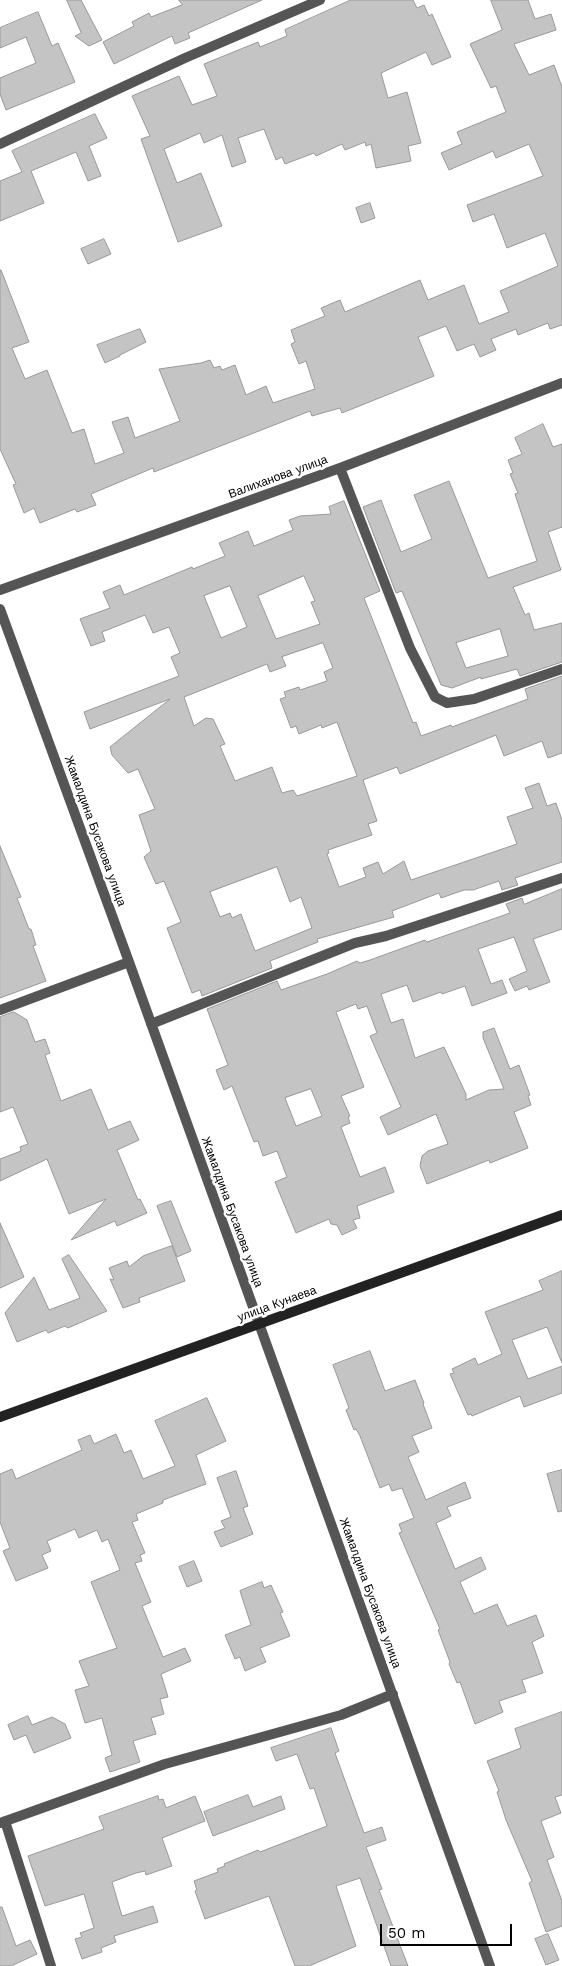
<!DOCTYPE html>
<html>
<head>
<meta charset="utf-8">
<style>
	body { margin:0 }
	#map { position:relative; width:562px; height:1966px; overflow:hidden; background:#fff; font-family:"Work Sans",sans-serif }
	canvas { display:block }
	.scale { position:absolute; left:380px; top:1924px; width:132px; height:22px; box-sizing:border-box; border:2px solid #000; border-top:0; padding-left:6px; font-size:15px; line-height:18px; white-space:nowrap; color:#000; -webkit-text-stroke:4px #fff; paint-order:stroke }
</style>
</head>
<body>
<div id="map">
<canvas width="562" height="1966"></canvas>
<div class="scale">50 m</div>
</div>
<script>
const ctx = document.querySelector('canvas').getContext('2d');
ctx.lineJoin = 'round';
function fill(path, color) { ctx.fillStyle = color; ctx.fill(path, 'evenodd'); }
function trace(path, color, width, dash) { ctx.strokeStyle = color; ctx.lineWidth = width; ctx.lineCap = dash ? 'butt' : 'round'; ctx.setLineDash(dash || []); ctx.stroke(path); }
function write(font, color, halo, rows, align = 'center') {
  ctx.font = font + ' "Work Sans",sans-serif'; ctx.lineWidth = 5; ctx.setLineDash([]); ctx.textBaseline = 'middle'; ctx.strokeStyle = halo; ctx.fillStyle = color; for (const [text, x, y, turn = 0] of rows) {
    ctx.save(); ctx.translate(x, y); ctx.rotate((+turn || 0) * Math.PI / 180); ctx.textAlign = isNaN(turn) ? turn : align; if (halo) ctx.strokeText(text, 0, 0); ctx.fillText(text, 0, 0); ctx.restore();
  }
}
const building = new Path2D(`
	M67 0H81L102 40 89 46 75 36 81 33Z
	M179 0H262L188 33 190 38 175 44 172 36 114 64 103 42 134 26 132 22 149 13 151 17 182 5Z
	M351 0H413L417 8 424 5 429 16 432 14 451 57 432 65 426 52 381 73 388 98 407 92 421 143 408 146 411 161 376 168 371 144 366 146 365 142 345 150 342 144 316 156 314 153 285 164 282 157 276 160 264 129 238 138 246 162 232 167 222 135 204 143 200 133 164 149 177 183 201 173 222 226 178 242 141 139 150 136 132 96 179 76 192 105 217 96 204 64 258 42 260 47 287 36 285 30Z
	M491 0H528L535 19 551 14 556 30 514 44 529 75 554 65 562 87V325L550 329 548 323 518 335 516 329 491 339 496 350 480 357 474 344 457 351 446 326 418 337 434 376 342 413 340 408 312 416 310 411 154 472 153 468 91 494 96 505 77 512 75 509 40 523 34 508 24 513 13 485 16 484 0 449V270H1L29 342 12 348 25 379 47 370 72 433 84 429 95 464 124 453 112 422 128 417 135 438 180 421 159 369 201 363 210 360 214 368 220 366 222 370 235 365 246 395 266 386 273 403 315 389 306 361 299 364 291 344 295 342 291 330 325 316 321 308 340 300 345 312 420 280 428 300 464 285 479 324 509 312 500 291 558 266 545 233 507 248 494 214 473 222 467 205 543 176 529 144 496 158 493 151 449 170 441 153 462 144 457 132 506 112 496 86 491 88 470 44 502 30Z
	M38 12 52 46 58 43 75 82 6 110 0 94V78L36 63 26 37 0 48V28Z
	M95 114 107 138 89 146 101 176 88 181 76 152 31 171 44 203 0 221V181L22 172 12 151Z
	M370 203 375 218 361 223 356 208Z
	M104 239 111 254 88 264 81 249Z
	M140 329 146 342 120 355V356L105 363 97 345Z
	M543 424 553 447 562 444V527L548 532 561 570 513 587 525 615 529 613 534 630 562 623V662L520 676 517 669 481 679V677L452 688 441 685 402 591 396 593 363 507 381 500 401 552 432 539 414 495 449 481 488 578 537 561 515 494 518 493 510 474 513 473 508 460 522 454 515 438ZM500 629 508 656 466 668 456 643Z
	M344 501 380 591 364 598 413 723 416 722 421 736 451 725 452 727 528 699 525 689 562 676V753L548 758 542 741 504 756 496 735 400 774 397 767 363 780 377 821 368 824 372 835 328 850 329 853 327 854 339 887 366 877 363 868 378 862 383 874 404 861 411 880 517 844 507 817 533 808 525 788 539 783 547 806 556 803 562 820V862L515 878 518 885 502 890 499 881 473 890H464L441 898 439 893 392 911 394 917 317 939 318 942 270 961 272 968 202 996 200 990 192 993 167 928 181 922 164 881 156 884 144 857 151 851 139 815 155 809 138 769 128 773 112 755 110 747 170 699 90 729 84 712 179 676 171 657 180 653 169 627 153 633 145 615 102 632 105 641 91 646 80 619 110 608 103 592 120 585 124 595 192 567 193 569 225 556 219 543 248 531 254 546 293 530 289 520 300 516 331 514 329 507ZM304 576 315 601 311 602 320 624 276 639 258 596ZM230 586 247 627 221 638 204 596ZM323 643 333 668 324 672 327 681 300 690 299 687 284 692 286 697 280 699 291 728 296 726 299 734 321 725 322 728 337 722 357 776 297 796 293 790 282 793 272 767 235 781 220 746 225 744 213 719 206 718 194 726 184 697 267 664 270 672 286 666 282 657ZM277 867 290 902 301 897 312 928 255 951 241 914 232 918 230 913 220 917 210 892Z
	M0 846 21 897 17 898 29 929H31L36 945 33 946 46 981 0 998Z
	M562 889V929L533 939 550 982 529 990 527 986 515 991 509 979 527 971 514 937 478 949 491 984 502 980 507 993 472 1006 465 986 442 994 441 992 413 1002 407 985 381 994 391 1023 403 1019 415 1058 444 1047 466 1094V1100L489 1090 504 1089 483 1038V1032L494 1028 510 1069 519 1065 530 1095 528 1096 531 1105 514 1112 528 1148 490 1163 489 1160 427 1184 420 1166 422 1156 428 1151 448 1144 436 1114 388 1135 380 1117 401 1107 370 1036 377 1033 367 1006 358 1009 356 1004 336 1012 364 1087 341 1096 350 1116 348 1117 350 1123 341 1127 360 1177 385 1167 394 1192 357 1206 360 1218 353 1220 357 1228 342 1235 337 1225 331 1224 329 1219 296 1233 275 1182 287 1177 277 1151 263 1156 258 1141 254 1142 232 1086 224 1090 216 1070 228 1065 207 1009 277 981 281 990 327 974 357 961 360 963 370 960 425 940 427 942 510 913 506 904 522 898 524 904ZM311 1089 322 1116 296 1126 285 1098Z
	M14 1012 27 1020 35 1042 45 1039 50 1053 45 1055 61 1101 91 1089 108 1130 130 1121 139 1140 117 1150 138 1200 140 1199 147 1213 117 1226 115 1221 71 1240 106 1199 69 1214 47 1159 0 1181V1159L21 1151 20 1147 28 1144 13 1107 0 1112V1017Z
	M171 1201 191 1251 177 1257 157 1206Z
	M0 1223 24 1277 0 1288Z
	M172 1246 185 1281 139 1298 140 1302 123 1308 110 1279 114 1280 109 1268 127 1261 129 1267 143 1256Z
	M69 1255 107 1311 68 1328 65 1326 48 1333 46 1330 17 1342 5 1313 34 1277 49 1310 80 1298 62 1259Z
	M562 1271V1363L547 1327 512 1340 528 1379 562 1366V1393L524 1407 520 1396 472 1416 471 1414 468 1415 450 1374 454 1373 452 1369 475 1358 478 1365 502 1354 485 1312 543 1290 539 1281Z
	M370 1351 385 1391 415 1380 424 1403 423 1404 432 1428 412 1436 419 1452 408 1457 426 1500 465 1482 471 1498 447 1507 451 1516 436 1523 455 1569 481 1557 486 1569 460 1582 474 1614 497 1604 507 1626 536 1615 544 1636 532 1642 543 1673 522 1680 526 1692 499 1701 503 1712 475 1724 460 1682 457 1683 449 1664 450 1662 438 1630 440 1629 399 1533 402 1532 399 1524 414 1518 402 1488 392 1491 389 1484 380 1488 360 1436 356 1429 354 1430 346 1410 349 1408 333 1365Z
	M207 1398 226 1441 196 1455 206 1484 163 1500V1503L136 1514 138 1520 132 1522 145 1553 140 1555 142 1561 135 1563 151 1602 142 1606 163 1657 185 1648 191 1661 161 1674 168 1697 160 1699 164 1714 151 1718 156 1734 133 1741 140 1762 110 1772 105 1758 112 1755 102 1718 85 1723 75 1690 89 1686 79 1661 117 1648 91 1582 120 1570 108 1539 102 1542 97 1530 79 1538 75 1529 47 1541 51 1551 42 1555 48 1568 16 1581 3 1551 10 1548 0 1522V1474L12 1469 16 1479 82 1450 78 1440 90 1435 94 1444 116 1434 124 1453 131 1450 143 1479 175 1466 155 1421Z
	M562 1470V1511L558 1512 547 1474Z
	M236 1471 248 1506 243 1508 253 1534 221 1547 214 1532 225 1528 221 1521 231 1517 217 1478Z
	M194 1561 202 1581 187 1587 179 1567Z
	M262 1582 264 1588 271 1585 283 1612 280 1613 290 1636 260 1648 266 1662 245 1671 240 1657 235 1659 225 1635 251 1625 240 1591Z
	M562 1712V1795L555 1797 561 1813 541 1821 554 1857 547 1860 562 1901V1926L546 1932 529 1883 532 1881 506 1820 497 1792 499 1791 487 1761 521 1748 515 1729Z
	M28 1716 32 1725 52 1717 65 1724 71 1738 34 1753 26 1735 14 1740 8 1725Z
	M331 1728 339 1751 335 1753 364 1833 382 1827 386 1840 366 1847 382 1889 379 1890 408 1966H391L360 1878 336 1886 356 1946 309 1966H295L269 1896 205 1919 195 1891 197 1890 194 1881 218 1872 217 1869 225 1866 224 1864 258 1850 260 1852 327 1826 314 1788 310 1789 297 1754 276 1761 271 1748Z
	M248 1795 253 1807 281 1796 285 1809 213 1836 204 1812Z
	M158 1796 159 1800 163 1799 166 1808 195 1796 205 1821 162 1838 172 1866 146 1875 145 1871 136 1873 112 1882 122 1916 153 1906 158 1922 114 1936 116 1942 101 1948 102 1952 82 1959 75 1939 82 1937 80 1933 94 1928 84 1894 45 1906 28 1856 104 1829 99 1817Z
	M0 1907H2L16 1946 30 1940 37 1954 11 1966H0Z
	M548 1934 559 1960 546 1965 535 1939Z`);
fill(building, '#c4c4c4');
trace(building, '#999', 1);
trace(new Path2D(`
	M0 144 185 58 320 0
	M340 468 410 648 435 697 447 703 474 699 562 669
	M0 590 340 468 562 383
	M0 609 129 962 490 1966
	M0 1010 129 962
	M151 1024 355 943 386 936 562 878
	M5 1821 51 1966
	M0 1823 165 1764 341 1715 393 1694`), '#555', 10);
trace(new Path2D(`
	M0 1417 562 1215`), '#222', 10);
write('12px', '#000', '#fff', [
	["Валиханова улица",278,477,-20],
	["Жамалдина Бусакова улица",95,831,70],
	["Жамалдина Бусакова улица",232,1212,70],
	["улица Кунаева",277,1304,-20],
	["Жамалдина Бусакова улица",370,1593,70]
]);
</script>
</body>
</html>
